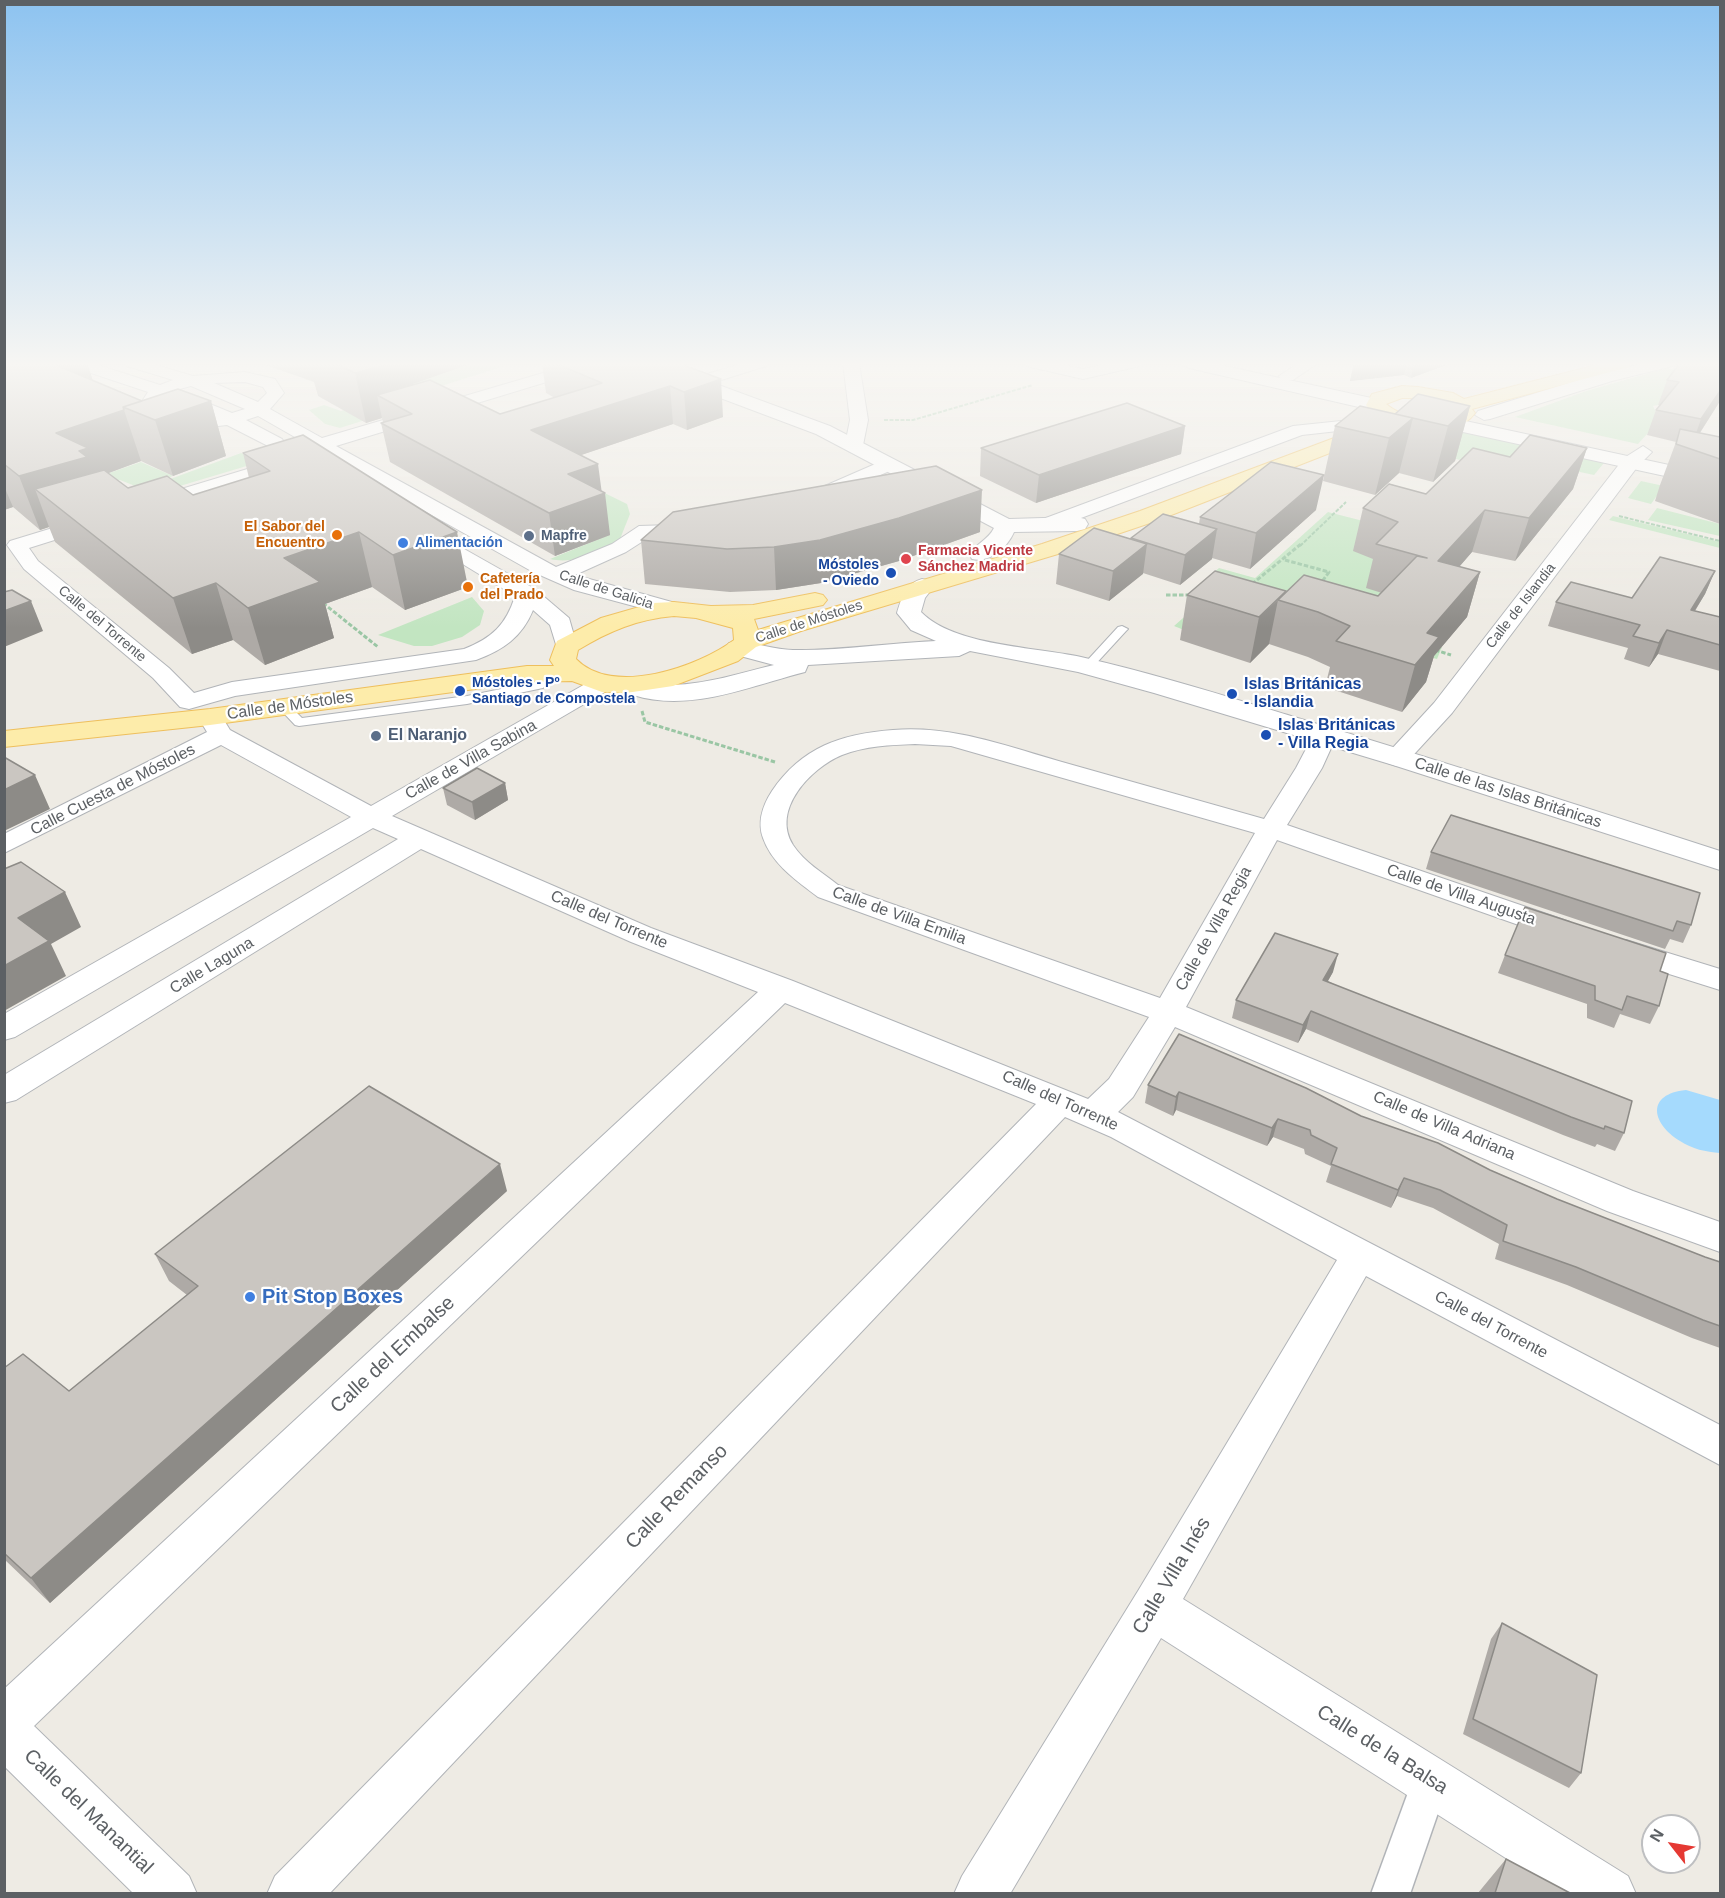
<!DOCTYPE html>
<html>
<head>
<meta charset="utf-8">
<style>
	body { margin:0 }
	#map { position:relative; width:1725px; height:1898px; overflow:hidden; background:#eeebe4; font-family:Arial,sans-serif }
	canvas { display:block }
	.frame { position:absolute; inset:0; border:6px solid #5c6064; pointer-events:none }
	.north { position:absolute; left:1641px; top:1814px; width:60px; height:60px; box-sizing:border-box; background:#fff; border:2px solid #bebfc1; border-radius:50%; rotate:301deg; font-size:16px; font-weight:700; line-height:24px; text-align:center; color:#5c6064 }
	.north::after { content:''; display:block; margin:auto; width:21px; height:27px; background:#e53933; clip-path:polygon(50% 0,100% 100%,50% 72%,0 100%) }
</style>
</head>
<body>
<div id="map">
<canvas width="1725" height="1898"></canvas>
<div class="frame"></div>
<div class="north">N</div>
</div>
<script>
const ctx = document.querySelector('canvas').getContext('2d');
ctx.lineJoin = 'round';
function fill(path, color) { ctx.fillStyle = color; ctx.fill(path, 'evenodd'); }
function trace(path, color, width, dash) { ctx.strokeStyle = color; ctx.lineWidth = width; ctx.lineCap = dash ? 'butt' : 'round'; ctx.setLineDash(dash || []); ctx.stroke(path); }
function write(font, color, halo, rows, align = 'center') {
  ctx.font = font + ' Arial,sans-serif'; ctx.lineWidth = 4.5; ctx.setLineDash([]); ctx.textBaseline = 'middle'; ctx.strokeStyle = halo; ctx.fillStyle = color; for (const [text, x, y, turn = 0] of rows) {
    ctx.save(); ctx.translate(x, y); ctx.rotate((+turn || 0) * Math.PI / 180); ctx.textAlign = isNaN(turn) ? turn : align; if (halo) ctx.strokeText(text, 0, 0); ctx.fillText(text, 0, 0); ctx.restore();
  }
}
fill(new Path2D(`
	M349 363H387L410 406 340 428 325 424 309 410 324 405 341 411 385 395Z
	M472 363H497L505 366 441 386 424 403 406 365 437 375Z
	M1667 368 1683 372 1658 405 1653 406 1660 420 1638 444 1515 417 1586 391Z
	M4 407 109 473 141 462 173 476 140 488 120 480 79 478Z
	M1451 431 1469 432 1604 463 1594 475 1486 452 1464 461 1393 443Z
	M241 453 260 462 150 495 143 489Z
	M572 477 627 504 630 514 620 539C599 551 576 565 550 559L609 535Z
	M1641 481 1664 486 1651 504 1628 498Z
	M1657 508 1720 524V536L1648 520Z
	M1328 512 1379 525 1405 599 1442 647 1437 659 1295 620 1189 632 1174 626 1208 596 1192 591 1219 568 1255 578Z
	M1613 516 1720 542V548L1609 520Z
	M472 597 484 611 480 625 462 637 432 646H414L378 635Z`), '#c2e5c1');
fill(new Path2D(`
	M1686 1090 1720 1100V1153C1706 1152 1692 1149 1680 1141 1651 1123 1646 1094 1686 1090Z`), '#a5dafd');
const service = new Path2D(`
	M1122 626 1128 629 1126 631 1092 668H1084V664L1118 627Z
	M550 670 556 674 543 688 467 704 299 726 295 725 278 707 280 704H288L302 718 467 696 535 682Z`);
const pedestrian = new Path2D(`
	M1430 1762 1443 1768 1449 1781 1410 1894H1371L1417 1768Z`);
const minor = new Path2D(`
	M68 363H92L160 385 173 380 127 366 125 363H149L193 376 245 372 275 379 284 393 270 409 322 438 577 363H601L599 366 336 446 556 567 612 544 639 526 703 524 706 528 703 532 696 534 651 536 626 552 575 575 679 604 682 609 679 614 671 616 574 590 533 572 318 451 309 450 307 444 258 416 246 420 282 439 285 443 282 447H270L227 425 192 429 166 425 150 421 137 409 148 392 70 366ZM245 382 263 387 267 393 258 402 214 383ZM191 386 245 409 232 413 176 390ZM163 397 211 417C191 418 171 420 155 408Z
	M745 363H768L766 366 699 387 691 382 693 378Z
	M843 363H859L868 420 863 445 854 450 845 445 850 420Z
	M1024 363H1053L1083 369 1113 363H1142L1140 366 1083 379 1026 366Z
	M1299 363H1318L1293 380H1281L1279 376Z
	M1648 363H1675L1673 366 1612 381 1490 419 1484 420 1475 415 1478 411 1601 373Z
	M1341 421 1347 422 1350 426 1347 430 1302 435 1057 527H1043L1040 523 1043 519 1293 426Z
	M1643 446 1652 452 1638 466 1452 713 1406 763 1397 766 1388 763 1384 758 1388 753 1434 703 1624 458Z
	M287 457 294 459 296 463 294 467 152 510 142 504 145 500Z
	M889 458 898 464 896 468 825 500 818 502 808 496 811 492Z
	M92 516 99 518 102 522 99 526 29 548 38 561 169 668 194 693 232 682 464 649C492 638 506 625 515 596L420 538 417 534 420 530 427 528 535 589 569 618 577 646 574 651H558L550 625 533 610C522 637 503 650 476 660L235 696 189 709 180 707 153 678 24 569 7 545 10 541Z
	M602 677 610 679 614 684 610 689 392 816 651 928 793 981 1088 1099 1109 1079 1149 1017 818 897C797 881 772 864 763 838 757 821 763 805 772 791 802 747 841 734 893 730 951 725 1006 746 1062 762 1129 781 1197 800 1264 819L1296 768 1316 730 1325 728 1334 730 1337 735 1322 768 1287 825 1570 922 1575 929 1570 936 1560 939 1550 936 1277 840 1186 1007 1633 1191 1720 1222V1252L1607 1211 1175 1027 1133 1097 1118 1112 1720 1425V1465L1366 1276 1183 1599 1628 1876 1636 1894H1562L1161 1638 1010 1894H954L962 1876 1138 1591 1337 1260 1111 1137 1065 1117 329 1894H267L275 1876 1036 1104 785 1003 34 1726 189 1876 197 1894H134L4 1766V1689L758 992 631 942 421 849 16 1100 4 1103V1075L398 839 373 828 15 1037 4 1040V1014L351 817 221 745 4 853V834L207 732 198 717 201 712 210 710 219 712 230 730 371 806 594 679ZM915 744 951 746 1255 833 1160 998 838 885C823 873 804 862 793 845 771 809 811 768 842 755 865 746 890 745 915 744Z
	M1626 940 1720 969V990L1615 957 1611 950 1615 943Z`);
const tertiary = new Path2D(`
	M635 363H659L830 426 1009 519 1077 517 1085 519 1088 524 1085 529 1077 531 1014 532C1007 548 990 563 972 559L969 554C976 544 988 540 994 528L816 434 638 367Z
	M1180 363H1211L1376 399 1386 405 1376 411 1189 368Z
	M1447 417 1720 476V488L1440 427 1437 423 1440 419Z
	M922 579 930 581 934 586 925 598 921 612C954 646 1036 647 1081 657 1152 673 1222 695 1291 716 1435 759 1578 805 1720 851V870L1393 765 1154 693 1078 672 970 651 959 656 808 665 805 672C750 686 690 713 633 695 624 693 618 692 613 685L617 679C635 675 653 686 672 685 708 684 740 673 774 665L729 653 725 648 729 643C745 639 773 650 793 650 840 651 888 643 936 641L911 630 897 613C901 599 906 583 922 579Z`);
const primary = new Path2D(`
	M1604 363H1632L1629 367 1472 409 1475 413C1454 443 1386 433 1366 405L1372 394 1402 386 1418 387 1453 393 1464 399ZM1402 398C1421 398 1442 397 1455 412 1439 427 1401 417 1386 404Z
	M1374 423 1384 429 1381 433 1156 521 1058 554 801 631 756 647 738 661 673 686 626 693 602 692 572 681 527 682 210 725 4 747V731L210 709 527 666H554L550 660 557 641 601 618 653 603 674 602 711 606 753 605 815 593 823 595 827 600 823 605 754 619 758 630 1042 544 1140 511ZM674 616 696 618 733 628 734 640C698 667 612 697 576 659L578 650C609 631 638 619 674 616Z`);
trace(service, '#b1b4b8', 2);
trace(pedestrian, '#b1b4b8', 3);
trace(minor, '#b1b4b8', 2);
trace(tertiary, '#b1b4b8', 2);
trace(primary, '#eebf5d', 2);
trace(new Path2D(`
	M884 420H913L1033 385
	M1619 516 1720 541
	M1300 546 1346 502`), '#9ac6a4', 2, [4, 1.5]);
trace(new Path2D(`
	M1285 560 1329 572 1321 583
	M1252 584 1301 544
	M1166 595H1190
	M323 603 378 647
	M1435 650 1451 655
	M642 711 645 722 775 762`), '#9ac6a4', 3, [4.5, 2]);
fill(service, '#fff');
fill(pedestrian, '#fff');
fill(minor, '#fff');
fill(tertiary, '#fff');
fill(primary, '#fdecaa');
fill(new Path2D(`
	M4 363H87L93 381 142 401H211L226 456 173 476 141 461 108 473 128 488 193 495 249 478 243 453 468 587 405 610 372 587 325 604 334 638 265 665 233 640 192 654 55 542 49 527 40 530 13 507 4 510Z
	M260 363H472L413 384V385L500 414 555 398 546 393 542 363H680L723 417 687 430 673 424 581 455 602 492 610 535 555 556 390 462 381 423 383 422 382 418 366 423 318 396 314 382Z
	M1354 363H1451L1411 378 1404 375 1350 381Z
	M1720 363V401L1700 433 1720 437V524L1655 501 1660 485 1676 442 1647 435 1656 410 1660 405H1658L1667 380Z
	M1470 406 1455 461 1433 482 1399 473 1375 495 1323 481 1335 426 1395 414Z
	M1185 426 1181 454 1036 503 980 476 981 448Z
	M1587 448 1573 489 1515 561 1472 552 1459 567 1480 572 1467 617 1434 656 1426 682 1402 712 1325 687 1330 667 1308 657 1269 644 1250 663 1180 640 1187 595 1286 591 1378 596 1382 593 1366 588 1373 559 1353 551 1363 508 1426 494 1510 457Z
	M1316 510 1250 569 1212 558V559L1180 585 1143 573 1109 601 1056 584 1059 554 1199 524 1200 517Z
	M980 532 899 561 821 583 776 590 730 592 645 584 641 540Z
	M1715 571 1705 594 1695 611 1720 617V671L1658 654 1649 667 1624 659 1628 648 1548 626 1556 602 1632 598Z
	M505 783 508 800 475 820 447 805 443 788Z
	M1431 852 1691 925 1683 943 1670 939 1665 949 1426 869Z
	M1505 955 1660 971 1659 1006 1650 1024 1620 1014 1614 1028 1587 1018V1004L1498 973Z
	M1333 972 1328 981 1624 1133 1615 1151 1597 1144 1595 1147 1563 1135 1306 1029 1298 1043 1232 1018 1236 1000Z
	M1148 1085 1361 1116 1557 1199 1705 1257 1720 1262V1348L1692 1338 1567 1285 1495 1259 1499 1244 1433 1208 1397 1196 1391 1208 1326 1182 1331 1166 1305 1154 1304 1149 1273 1137 1267 1146 1176 1110 1173 1116 1145 1103Z
	M507 1191 50 1603 4 1559V1368L69 1391 187 1295 169 1281 155 1254Z
	M1502 1623 1581 1773 1569 1788 1463 1734 1491 1639Z
	M1506 1859 1570 1893H1478Z`), '#aeaaa6');
fill(new Path2D(`
	M66 363H87L101 405 56 365Z
	M378 363H472L413 384 418 407 377 395 382 418 366 423 355 373Z
	M1354 363H1407L1404 375 1350 381Z
	M1414 363H1451L1411 378Z
	M721 379 723 417 687 430 684 392Z
	M670 386 673 424 537 470 531 430Z
	M1720 391V401L1692 445 1701 419Z
	M211 401 226 456 173 476 155 420Z
	M1470 406 1455 461 1433 482 1448 426Z
	M124 410 141 461 98 477 35 489 49 527 40 530 19 476 56 433Z
	M1413 418 1399 473 1375 495 1389 438Z
	M1185 426 1181 454 1036 503 1039 475Z
	M1587 448 1573 489 1515 561 1529 518Z
	M598 464 602 494 605 493 610 535 555 556 549 513 568 474Z
	M1324 475 1316 510 1250 569 1256 533Z
	M4 486 13 507 4 510Z
	M982 490 980 532 899 561 821 583 776 590 774 547Z
	M1485 510 1472 552 1426 605 1438 561Z
	M1217 529 1212 559 1180 585 1185 555Z
	M359 532 372 587 325 604 334 638 265 665 248 608 284 558Z
	M457 532 468 587 405 610 393 555Z
	M1147 544 1143 574 1109 601 1113 571Z
	M1715 571 1705 594 1681 633 1691 610Z
	M1480 572 1467 617 1434 656 1426 682 1402 712 1415 665 1427 633Z
	M216 583 233 640 192 654 173 598Z
	M4 595 31 601 43 631 4 647Z
	M1278 600 1269 644 1250 663 1259 617Z
	M1667 630 1658 654 1649 667 1659 643Z
	M35 775 50 809 4 831V790Z
	M505 783 508 800 475 820 472 802Z
	M65 892 81 927 51 944 66 976 4 1011V966L18 918Z
	M1338 954 1333 972 1318 998 1323 980Z
	M1311 1011 1306 1029 1298 1043 1303 1025Z
	M1179 1092 1176 1110 1173 1116 1176 1097Z
	M1278 1119 1273 1137 1267 1146 1272 1128Z
	M500 1164 507 1191 50 1603 31 1578Z
	M1404 1178 1397 1196 1391 1208 1398 1190Z`), '#8d8b87');
const building = new Path2D(`
	M4 363H66L56 365 142 401 123 407 124 410 56 433 88 448 79 451 87 457 19 476 4 464Z
	M334 363H394L355 373Z
	M555 363H680L681 364 721 379 684 392 670 386 531 430 598 464 568 474 605 493 549 513 381 423 412 414 377 395 430 380 500 414 602 383Z
	M1680 363H1720V391L1701 419 1656 410 1679 382 1667 380Z
	M178 389 211 401 155 420 123 407Z
	M1418 394 1470 406 1448 426 1395 414Z
	M1127 403 1185 426 1039 475 981 448Z
	M1360 406 1413 418 1389 438 1335 426Z
	M1680 429 1720 437V459L1676 444Z
	M303 435 457 532 393 555 359 532 284 558 320 582 248 608 216 583 173 598 35 489 104 470 128 488 167 476 193 495 270 471 243 453Z
	M1530 435 1587 448 1529 518 1485 510 1438 561 1480 572 1427 633 1439 637 1415 665 1336 641 1350 626 1318 612 1278 600 1304 575 1378 596 1417 556 1427 558 1376 544 1398 522 1363 508 1389 484 1426 494 1473 448 1510 457Z
	M1271 462 1324 475 1256 533 1200 517Z
	M936 466 982 490 899 518 820 540 774 547 727 549 641 540 673 512Z
	M1163 514 1217 529 1185 555 1131 538Z
	M1094 528 1147 544 1113 571 1059 554Z
	M1660 557 1715 571 1691 610 1720 617V645L1667 630 1659 643 1633 636 1640 625 1556 602 1571 582 1632 598Z
	M1215 571 1286 591 1259 617 1187 595Z
	M12 590 31 601 4 611V592Z
	M4 757 35 775 4 790Z
	M477 768 505 783 472 802 443 788Z
	M1451 815 1700 893 1691 925 1677 921 1673 931 1431 852Z
	M21 862 65 892 18 918 49 941 4 966V869Z
	M1525 907 1666 953 1660 971 1668 974 1659 1006 1627 996 1622 1010 1595 1000V986L1505 955Z
	M1275 933 1338 954 1323 980 1632 1101 1624 1133 1605 1126 1604 1129 1571 1117 1311 1011 1303 1025 1236 1000Z
	M1179 1034 1306 1088 1361 1116 1438 1143 1490 1170 1557 1199 1705 1257 1720 1262V1326L1703 1320 1576 1267 1503 1241 1507 1225 1440 1190 1404 1178 1398 1190 1331 1164 1337 1148 1311 1135 1310 1130 1278 1119 1272 1128 1179 1092 1176 1097 1148 1085Z
	M369 1086 500 1164 31 1578 4 1553V1368L23 1354 69 1391 198 1286 155 1254Z
	M1502 1623 1597 1675 1581 1773 1473 1719Z
	M1506 1859 1570 1893H1495Z`);
fill(building, '#cac6c1');
trace(building, '#8d8b87', 1.5);
const sky = ctx.createLinearGradient(0, 0, 0, 628);
sky.addColorStop(0, '#8dc3f0');
sky.addColorStop(0.58, '#f7f6f3');
sky.addColorStop(1, '#f7f6f300');
ctx.fillStyle = sky;
ctx.fillRect(0, 0, 1725, 628);
for (const [x, y, r, color] of [
	[337,535,6,"#e8710a"],
	[529,536,6,"#5c6f8a"],
	[403,543,6,"#3f7fe0"],
	[906,559,6,"#e0444e"],
	[891,573,6,"#1a4fb4"],
	[468,587,6,"#e8710a"],
	[460,691,6,"#1a4fb4"],
	[1232,694,6,"#1a4fb4"],
	[1266,735,6,"#1a4fb4"],
	[376,736,6,"#5c6f8a"],
	[250,1297,6,"#3f7fe0"]
]) { const dot = new Path2D(); dot.arc(x, y, r, 0, 2 * Math.PI); ctx.fillStyle = color; ctx.fill(dot); trace(dot, '#fff', 2); }
write('bold 14px', '#c56008', '#fff', [
	["El Sabor del",325,527],
	["Encuentro",325,543],
	["Cafetería",480,579,"left"],
	["del Prado",480,595,"left"]
], 'right');
write('bold 14px', '#4e5e75', '#fff', [
	["Mapfre",541,536]
], 'left');
write('bold 14px', '#366cbe', '#fff', [
	["Alimentación",415,543]
], 'left');
write('bold 14px', '#be3a42', '#fff', [
	["Farmacia Vicente",918,551],
	["Sánchez Madrid",918,567]
], 'left');
write('bold 14px', '#164399', '#fff', [
	["Móstoles",879,565],
	["- Oviedo",879,581],
	["Móstoles - Pº",472,683,"left"],
	["Santiago de Compostela",472,699,"left"]
], 'right');
write('14px', '#5c6064', '#fff', [
	["Calle de Galicia",606,590,18],
	["Calle de Islandia",1521,606,-52],
	["Calle de Móstoles",809,622,-18],
	["Calle del Torrente",102,624,40]
]);
write('bold 16px', '#164399', '#fff', [
	["Islas Británicas",1244,685],
	["- Islandia",1244,703],
	["Islas Británicas",1278,726],
	["- Villa Regia",1278,744]
], 'left');
write('16px', '#5c6064', '#fff', [
	["Calle de Móstoles",290,706,-8],
	["Calle de Villa Sabina",471,760,-29],
	["Calle Cuesta de Móstoles",113,790,-27],
	["Calle de las Islas Británicas",1508,793,18],
	["Calle de Villa Augusta",1461,895,19],
	["Calle de Villa Emilia",899,916,20],
	["Calle del Torrente",609,920,23],
	["Calle de Villa Regia",1214,929,-61],
	["Calle Laguna",212,966,-31],
	["Calle del Torrente",1060,1101,24],
	["Calle de Villa Adriana",1444,1126,23],
	["Calle del Torrente",1491,1325,28]
]);
write('bold 16px', '#4e5e75', '#fff', [
	["El Naranjo",388,736]
], 'left');
write('bold 20px', '#366cbe', '#fff', [
	["Pit Stop Boxes",262,1297]
], 'left');
write('20px', '#5c6064', '#fff', [
	["Calle del Embalse",393,1355,-43],
	["Calle Remanso",677,1497,-46],
	["Calle Villa Inés",1172,1576,-59],
	["Calle de la Balsa",1382,1750,32],
	["Calle del Manantial",88,1812,44]
]);
</script>
</body>
</html>
